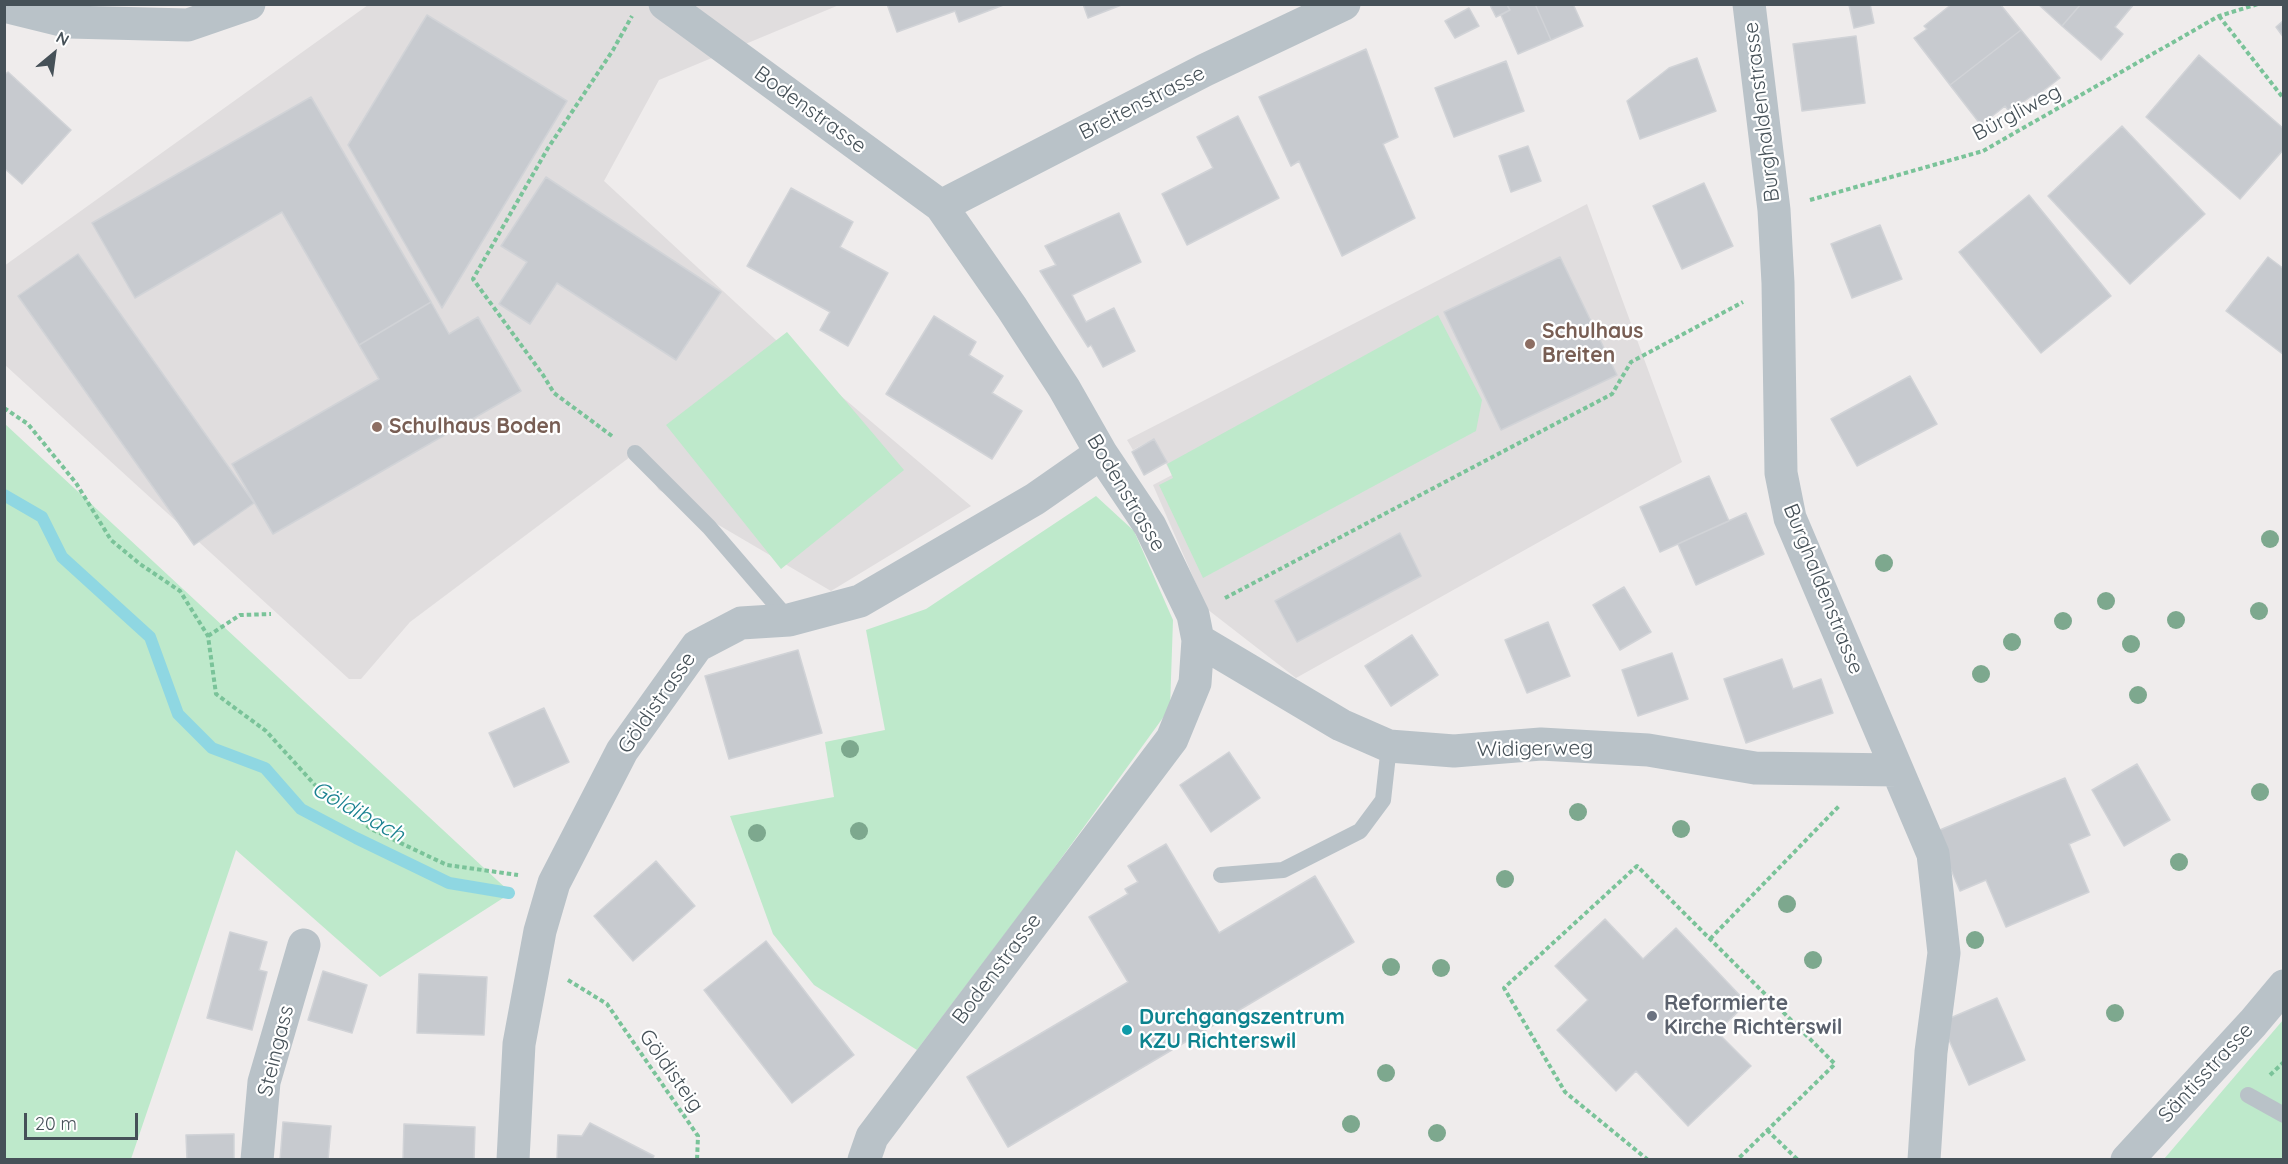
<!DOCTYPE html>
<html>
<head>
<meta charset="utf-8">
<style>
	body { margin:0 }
	#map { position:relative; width:2288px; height:1164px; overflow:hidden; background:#efecec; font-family:Quicksand,sans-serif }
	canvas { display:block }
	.frame { position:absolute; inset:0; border:6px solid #465158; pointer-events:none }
	.north { position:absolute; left:24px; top:24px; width:60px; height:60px; -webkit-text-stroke:4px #fff; paint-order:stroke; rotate:29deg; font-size:16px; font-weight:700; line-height:24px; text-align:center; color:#465158 }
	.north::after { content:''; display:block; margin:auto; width:21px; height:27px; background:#465158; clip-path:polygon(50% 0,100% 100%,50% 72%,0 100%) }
	.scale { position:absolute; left:24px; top:1113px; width:114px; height:27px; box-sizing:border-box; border:3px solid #465158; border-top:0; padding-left:8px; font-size:18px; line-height:21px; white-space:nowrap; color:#465158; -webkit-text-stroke:4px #fff; paint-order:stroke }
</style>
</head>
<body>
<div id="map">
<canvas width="2288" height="1164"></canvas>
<div class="frame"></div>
<div class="north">N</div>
<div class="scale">20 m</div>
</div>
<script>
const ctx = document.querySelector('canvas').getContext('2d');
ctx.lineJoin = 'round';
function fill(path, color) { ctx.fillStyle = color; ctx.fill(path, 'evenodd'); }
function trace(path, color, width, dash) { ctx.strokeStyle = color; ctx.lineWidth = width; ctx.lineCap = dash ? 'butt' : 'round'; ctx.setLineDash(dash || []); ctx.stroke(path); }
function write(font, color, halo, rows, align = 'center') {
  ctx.font = font + ' Quicksand,sans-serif'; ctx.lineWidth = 4.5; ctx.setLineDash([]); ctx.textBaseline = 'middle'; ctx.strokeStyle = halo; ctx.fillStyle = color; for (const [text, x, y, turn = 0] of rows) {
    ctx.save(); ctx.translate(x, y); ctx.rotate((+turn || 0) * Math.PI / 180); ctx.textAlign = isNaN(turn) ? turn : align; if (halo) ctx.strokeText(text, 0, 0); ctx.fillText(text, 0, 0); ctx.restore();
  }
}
fill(new Path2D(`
	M368 5H839L659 80 604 181 789 352 971 506 831 591 659 490 634 454 410 622 361 679H349L5 365 4 266Z
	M1587 204 1682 462 1296 678 1207 609 1153 485 1172 475 1153 439 1133 450 1127 440Z`), '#e0ddde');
fill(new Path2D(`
	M1438 315 1482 400 1476 431 1203 578 1159 485 1173 478 1167 464Z
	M787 332 904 470 781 569 666 425Z
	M5 424 511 893 380 977 236 850 131 1159H5Z
	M1096 496 1134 531 1173 620 1170 708 1039 889 917 1050 814 985 773 934 730 816 834 797 825 742 885 730 866 630 926 609Z
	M2283 1020V1159H2164Z`), '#bee9cb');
trace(new Path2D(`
	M4 495 42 517 62 557 150 637 178 714 212 748 265 768 301 809 356 838 449 883 509 893`), '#8fd7e2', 12);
const building = new Path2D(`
	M887 4H1006L959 22 955 11 897 32Z
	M1083 4H1124L1088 18Z
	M1509 4 1507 5 1510 10 1496 17 1490 5Z
	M1509 4H1535L1551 40 1518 54 1501 15 1510 10 1507 5Z
	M1535 4H1573L1583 26 1551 40Z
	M1870 4 1874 23 1854 28 1849 5Z
	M1952 4H2000L2021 30 1950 85 1914 38 1927 29 1924 26Z
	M2038 4H2081L2062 26Z
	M2081 4H2134L2115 27 2123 34 2101 60 2062 26Z
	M1469 8 1479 26 1455 38 1445 21Z
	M427 15 567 101 442 308 348 145Z
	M2284 20V38L2276 27Z
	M2021 30 2060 78 2035 97 2033 95 2022 103 2020 101 2008 110 2005 106 1981 125 1950 85Z
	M1856 36 1865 103 1802 111 1793 44Z
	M1366 49 1398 137 1383 144 1415 218 1342 256 1299 161 1291 166 1259 97Z
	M2199 55 2284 129V149L2240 199 2146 117Z
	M1697 58 1716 111 1640 139 1627 101 1669 68Z
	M1506 61 1524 111 1454 137 1435 88Z
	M8 72 71 130 22 184 4 168V75Z
	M311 97 431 302 359 345 282 212 135 298 92 223Z
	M1238 116 1279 198 1187 245 1162 194 1213 168 1197 137Z
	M2122 126 2205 214 2130 284 2048 196Z
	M1528 146 1541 181 1511 192 1499 156Z
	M546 177 721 292 676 360 557 283 530 324 499 304 527 262 501 246Z
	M1704 183 1733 246 1682 269 1653 206Z
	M791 188 853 222 840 247 888 273 848 346 820 330 830 312 747 266Z
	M2029 195 2111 296 2041 353 1959 252Z
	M1119 213 1141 262 1072 295 1086 322 1114 308 1135 351 1103 367 1091 345 1088 347 1040 271 1056 265 1045 246Z
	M1880 225 1902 279 1852 298 1831 244Z
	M78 254 254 503 194 545 18 296Z
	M1560 257 1617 375 1501 430 1444 312Z
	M2268 257 2284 269V355L2226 311Z
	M431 302 449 334 478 317 521 391 273 534 232 464 379 379 359 345Z
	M934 316 976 342 969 355 1003 376 992 393 1022 411 992 459 886 394Z
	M1910 376 1937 424 1857 466 1831 419Z
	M1154 439 1167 462 1144 475 1132 452Z
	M1709 476 1729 521 1660 552 1640 507Z
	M1746 513 1764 554 1696 585 1678 544Z
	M1400 533 1421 576 1297 642 1275 601Z
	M1624 587 1651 632 1620 650 1593 605Z
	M1548 622 1570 676 1527 693 1505 640Z
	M1412 635 1438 675 1391 706 1365 666Z
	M798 650 822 733 729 759 705 676Z
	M1672 653 1688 699 1638 716 1622 670Z
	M1782 659 1793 689 1821 679 1833 713 1746 743 1724 679Z
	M544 708 569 762 514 787 489 733Z
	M1229 752 1260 798 1211 832 1180 785Z
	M2137 764 2170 820 2124 846 2092 790Z
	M2065 778 2090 835 2069 844 2089 892 2006 927 1986 880 1960 891 1935 832Z
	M1166 844 1219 933 1315 876 1354 942 1008 1147 967 1077 1128 982 1089 917 1128 894 1125 889 1138 882 1128 866Z
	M656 861 695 906 633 961 594 916Z
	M1605 919 1643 959 1676 928 1747 1003 1717 1032 1751 1066 1688 1126 1636 1071 1616 1091 1557 1030 1588 1000 1555 966Z
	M230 932 267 942 259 970 267 972 252 1030 207 1018Z
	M766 941 854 1055 792 1103 704 990Z
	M323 971 367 985 352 1033 308 1020Z
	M419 974 487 977 484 1035 417 1033Z
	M1997 998 2025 1060 1969 1085 1941 1022Z
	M283 1122 331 1126 328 1160H280Z
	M590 1123 654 1156 652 1160H557L558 1135 582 1136Z
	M404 1124 475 1127 474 1160H403Z
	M234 1134V1160H187L186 1135Z`);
fill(building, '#c7cacf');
trace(building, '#d1d3d7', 1.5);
trace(new Path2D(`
	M2219 16 2284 99
	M1810 200 1983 151 2219 16 2258 4
	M4 408 28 424 76 483 111 540 140 564 180 591 208 636 216 694 266 731 315 785 371 829 447 865 518 875
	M612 436 554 393 543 375 473 279 548 148 613 50 632 16
	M1225 598 1612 394 1631 362 1743 302
	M208 636 240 615 271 614
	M1710 939 1839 806
	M568 980 607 1004 698 1136 697 1160
	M2270 1075 2284 1062
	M1767 1130 1798 1160
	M1648 1160 1565 1092 1504 988 1637 866 1835 1064 1737 1160`), '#7ac399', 4, [4.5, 3]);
trace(new Path2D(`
	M635 453 709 527 789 620
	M1221 875 1283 870 1360 831 1383 800 1389 746
	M2248 1095 2284 1115`), '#b9c2c8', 16);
trace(new Path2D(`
	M665 4 941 206 1012 308 1064 388 1101 453 1150 526 1193 615 1198 640 1195 683 1172 739 872 1137 864 1160
	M1749 4 1774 210 1778 283 1781 473 1790 518 1933 854 1944 953 1931 1052 1924 1160
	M4 6 69 22 188 25 249 4
	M941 206 1205 70 1344 4
	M1198 640 1341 725 1389 746 1454 751 1541 744 1648 750 1755 768 1897 770
	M257 1160 264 1082 304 945
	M513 1160 519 1044 540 931 554 883 622 751 697 646 741 623 789 620 860 601 1035 499 1101 453
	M2127 1160 2253 1023 2284 986`), '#b9c2c8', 33);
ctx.fillStyle = '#7da88e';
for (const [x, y] of [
	[2270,539],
	[1884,563],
	[2106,601],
	[2259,611],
	[2176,620],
	[2063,621],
	[2012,642],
	[2131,644],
	[1981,674],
	[2138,695],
	[850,749],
	[2260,792],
	[1578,812],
	[1681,829],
	[859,831],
	[757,833],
	[2179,862],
	[1505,879],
	[1787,904],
	[1975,940],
	[1813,960],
	[1391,967],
	[1441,968],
	[2115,1013],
	[1386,1073],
	[1351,1124],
	[1437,1133]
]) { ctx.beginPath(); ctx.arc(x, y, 9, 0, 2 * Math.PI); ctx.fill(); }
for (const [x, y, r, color] of [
	[1530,344,6,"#8d6e63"],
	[377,427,6,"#8d6e63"],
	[1652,1016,6,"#6b7280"],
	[1127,1030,6,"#0f9aa8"]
]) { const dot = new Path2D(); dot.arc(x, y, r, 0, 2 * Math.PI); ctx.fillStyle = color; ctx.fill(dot); trace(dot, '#fff', 2); }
write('21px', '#465158', '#fff', [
	["Breitenstrasse",1142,103,-27],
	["Bodenstrasse",810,110,36],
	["Burghaldenstrasse",1762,112,-97],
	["Bürgliweg",2017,113,-28],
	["Bodenstrasse",1126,493,59],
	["Burghaldenstrasse",1823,589,68],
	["Göldistrasse",657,703,-55],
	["Widigerweg",1535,749,-1],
	["Bodenstrasse",997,969,-53],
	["Steingass",276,1051,-76],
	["Göldisteig",671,1071,55],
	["Säntisstrasse",2206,1073,-47]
]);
write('bold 21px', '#785e54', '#fff', [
	["Schulhaus",1542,332],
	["Breiten",1542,356],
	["Schulhaus Boden",389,427]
], 'left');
write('bold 21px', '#5b616d', '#fff', [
	["Reformierte",1664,1004],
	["Kirche Richterswil",1664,1028]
], 'left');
write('bold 21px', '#0d838f', '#fff', [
	["Durchgangszentrum",1139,1018],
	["KZU Richterswil",1139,1042]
], 'left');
write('italic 22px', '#1a8190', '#fff', [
	["Göldibach",358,812,29]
]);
</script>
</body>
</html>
